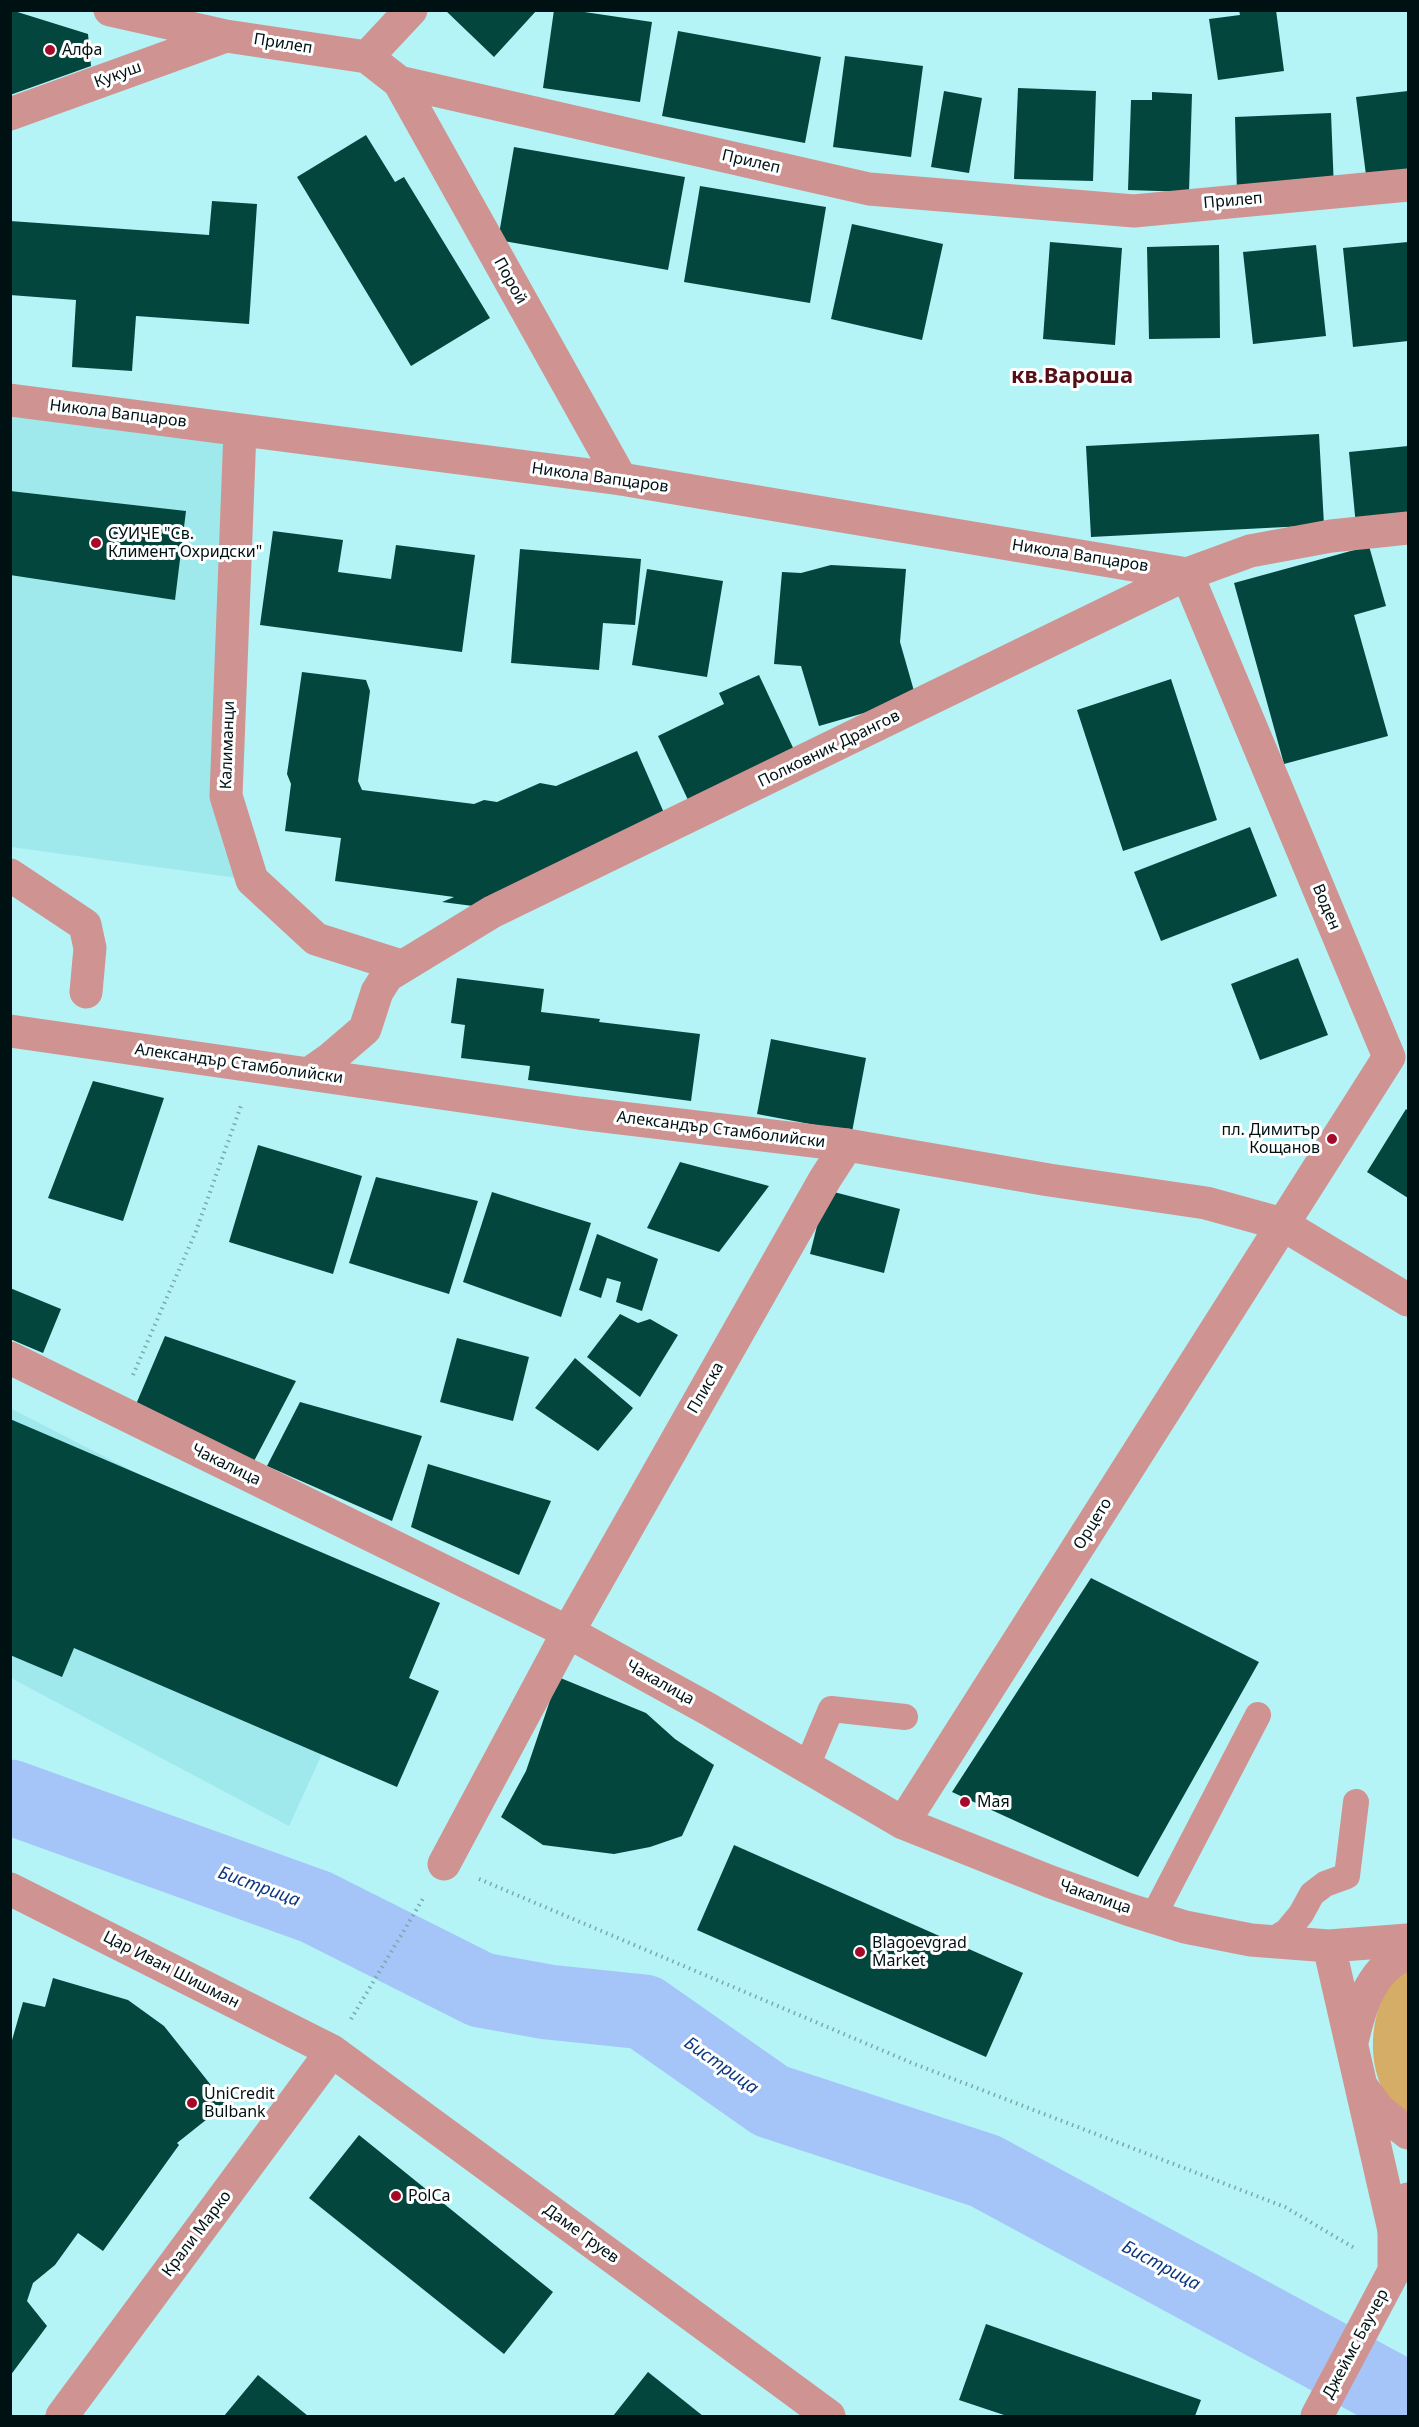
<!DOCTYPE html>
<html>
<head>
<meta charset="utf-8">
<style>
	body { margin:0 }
	#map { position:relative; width:1419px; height:2427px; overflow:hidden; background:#b4f3f6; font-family:"Noto Sans",sans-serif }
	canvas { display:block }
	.frame { position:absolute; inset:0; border:12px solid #001113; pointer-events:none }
</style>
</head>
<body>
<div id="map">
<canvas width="1419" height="2427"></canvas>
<div class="frame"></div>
</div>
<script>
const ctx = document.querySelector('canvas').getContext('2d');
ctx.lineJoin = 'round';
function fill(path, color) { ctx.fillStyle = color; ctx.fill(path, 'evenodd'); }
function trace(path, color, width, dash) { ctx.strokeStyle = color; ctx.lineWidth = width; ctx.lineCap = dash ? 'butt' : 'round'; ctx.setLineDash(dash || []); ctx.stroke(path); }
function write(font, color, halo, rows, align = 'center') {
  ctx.font = font + ' "Noto Sans",sans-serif'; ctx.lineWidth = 6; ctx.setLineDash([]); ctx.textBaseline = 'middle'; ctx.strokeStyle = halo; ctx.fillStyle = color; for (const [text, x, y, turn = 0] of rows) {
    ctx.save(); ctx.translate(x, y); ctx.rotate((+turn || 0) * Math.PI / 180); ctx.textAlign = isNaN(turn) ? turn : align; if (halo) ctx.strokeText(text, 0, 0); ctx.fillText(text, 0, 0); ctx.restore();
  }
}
fill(new Path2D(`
	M11 400 240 430 226 796 252 880 11 847Z
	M10 1408 391 1604 289 1826 11 1678Z`), '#9fe9ed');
fill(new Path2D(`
	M1408 1969V2118C1402 2112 1393 2105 1388 2098 1366 2067 1369 2014 1391 1984 1395 1978 1403 1973 1408 1969Z`), '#d5ad66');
trace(new Path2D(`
	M10 1797 316 1907 481 1990 548 2002 644 2012 771 2101 985 2171 1408 2400`), '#a5c4f8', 75);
fill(new Path2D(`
	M11 10 88 34 91 66 10 95Z
	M445 10H537L494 57Z
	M554 10H571L652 22 640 102 543 88Z
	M1239 10H1276L1284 71 1218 80 1209 19 1240 15Z
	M678 31 821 57 805 143 662 116Z
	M845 56 923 66 911 157 833 147Z
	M1018 88 1096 91 1093 181 1014 179Z
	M944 91 982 98 969 173 931 167Z
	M1408 91V170L1366 175 1356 97Z
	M1152 92 1192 94 1189 192 1128 190 1131 100H1152Z
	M1331 113 1334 190 1237 193 1235 117Z
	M366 135 395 182 404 177 490 318 411 366 297 177Z
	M514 147 685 177 668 270 498 240Z
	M700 186 826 207 810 303 684 282Z
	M212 201 257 204 249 324 136 316 132 371 72 367 76 300 10 295V221L209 235Z
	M852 224 943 244 922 340 831 319Z
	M1050 242 1122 248 1115 345 1043 339Z
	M1408 242V341L1353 347 1343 248Z
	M1219 245 1220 338 1149 339 1147 247Z
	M1316 245 1326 336 1253 344 1243 252Z
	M1319 434 1324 525 1091 537 1086 446Z
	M1408 446V520L1356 526 1349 452Z
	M10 491 186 511 175 600 10 575Z
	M273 531 343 540 338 572 391 579 396 545 475 555 462 652 260 625Z
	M1369 546 1386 606 1354 615 1388 736 1284 764 1234 583Z
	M520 549 641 559 635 625 603 623 599 670 511 663Z
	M831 565 906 569 900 642 916 698 819 726 801 666 774 664 782 572 801 573Z
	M647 569 723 581 707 677 632 665Z
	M302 672 366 680 370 691 358 781 362 790 474 804 484 800 497 802 540 783 556 786 637 751 668 822 473 906 442 902 454 897 335 881 341 838 285 831 291 784 287 774Z
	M759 675 795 752 689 802 658 736 724 704 719 693Z
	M1171 679 1217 820 1123 851 1077 710Z
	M1250 827 1277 896 1161 941 1134 872Z
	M1298 958 1328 1035 1260 1060 1231 984Z
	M457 978 544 989 541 1012 600 1019 599 1022 700 1034 691 1101 528 1080 530 1066 461 1058 465 1025 451 1023Z
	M771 1039 866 1058 852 1132 757 1114Z
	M93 1081 164 1098 123 1221 48 1198Z
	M1406 1109 1408 1111V1198L1367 1172Z
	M258 1145 362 1176 333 1274 229 1242Z
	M680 1162 769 1186 719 1252 647 1228Z
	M376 1177 478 1201 449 1294 349 1263Z
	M826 1190 900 1209 884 1273 810 1254Z
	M492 1192 591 1223 561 1317 463 1282Z
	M597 1234 658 1259 642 1311 616 1302 621 1282 607 1278 601 1298 579 1290Z
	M10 1288 61 1309 43 1353 10 1339Z
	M620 1314 638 1323 650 1319 678 1335 640 1397 587 1357Z
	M165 1336 296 1381 253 1463 134 1409Z
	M457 1338 529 1357 513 1421 440 1402Z
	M575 1358 633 1408 598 1451 535 1408Z
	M300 1402 422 1436 392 1521 267 1466Z
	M10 1419 440 1603 409 1678 439 1691 397 1787 74 1648 62 1677 10 1655Z
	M428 1464 551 1501 519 1575 411 1527Z
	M1091 1578 1259 1662 1138 1877 952 1792Z
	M558 1677 646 1713 675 1739 714 1765 682 1836 650 1847 614 1854 543 1845 501 1817 526 1771Z
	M734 1845 1023 1973 986 2057 697 1930Z
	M53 1978 128 2000 164 2026 226 2104 177 2143 179 2145 103 2251 78 2233 55 2265 33 2283 27 2301 47 2326 10 2376V2047L23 2002 45 2007Z
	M359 2135 553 2292 504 2354 309 2198Z
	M986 2324 1201 2400 1195 2416H1007L959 2400Z
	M648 2372 703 2416H613Z
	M258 2375 308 2416H224Z`), '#03463d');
trace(new Path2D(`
	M133 1375 196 1231 242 1103
	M479 1879 912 2063 1285 2207 1356 2249
	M351 2019 424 1897`), '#79a9ac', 4, [1.5, 4.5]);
trace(new Path2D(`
	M807 1766 831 1709 905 1717
	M1153 1917 1258 1715
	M1271 1941 1287 1931 1301 1914 1312 1894 1325 1884 1347 1876 1356 1802`), '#cf9391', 26);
trace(new Path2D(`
	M444 1864 568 1632`), '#cf9391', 33);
trace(new Path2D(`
	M110 10 226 36 367 57 399 82 869 189 1134 211 1408 185
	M367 57 411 10
	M399 82 621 479
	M10 114 226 36
	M10 400 621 479 1187 574 1389 1057
	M240 430 226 796 252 880 316 939 401 966
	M10 875 85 925 90 948 86 992
	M310 1073 330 1059 365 1029 377 992 387 976 492 912 1187 574 1250 551 1331 536 1408 528
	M10 1358 568 1632 708 1709 903 1823 1051 1882 1130 1910 1185 1927 1251 1940 1329 1946 1408 1940
	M568 1632 825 1179 847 1145
	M903 1823 1389 1057
	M10 1889 332 2051 829 2416
	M1329 1946 1394 2230
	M1352 2042C1360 2007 1371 1967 1408 1954
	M1362 2087 1379 2110 1408 2133
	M62 2416 332 2051`), '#cf9391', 33);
trace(new Path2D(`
	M10 1031 579 1113 847 1145 1049 1180 1206 1203 1282 1224 1408 1300
	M1394 2271V2230L1408 2199
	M1317 2416 1394 2271 1408 2261`), '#cf9391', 33);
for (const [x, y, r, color] of [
	[50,50,6,"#a50b29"],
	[96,543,6,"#a50b29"],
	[1332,1139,6,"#a50b29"],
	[965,1802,6,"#a50b29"],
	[860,1952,6,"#a50b29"],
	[192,2103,6,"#a50b29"],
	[396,2196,6,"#a50b29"]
]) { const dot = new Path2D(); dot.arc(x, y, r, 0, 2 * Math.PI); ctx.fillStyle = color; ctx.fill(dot); trace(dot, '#fff', 2); }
write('16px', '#001113', '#fff', [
	["Прилеп",283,44,9],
	["Кукуш",118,75,-20],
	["Прилеп",751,162,13],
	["Прилеп",1233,201,-5],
	["Порой",510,281,61],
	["Никола Вапцаров",118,414,7],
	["Никола Вапцаров",600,478,8],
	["Никола Вапцаров",1080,556,9],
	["Калиманци",228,745,-88],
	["Полковник Дрангов",829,749,-26],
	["Воден",1326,907,67],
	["Александър Стамболийски",239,1064,8],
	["Александър Стамболийски",721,1130,7],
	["Плиска",706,1388,-60],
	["Чакалица",226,1465,26],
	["Орцето",1093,1524,-58],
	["Чакалица",660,1683,29],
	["Чакалица",1095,1897,19],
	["Цар Иван Шишман",171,1970,27],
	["Крали Марко",197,2234,-53],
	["Даме Груев",581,2234,36],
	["Джеймс Баучер",1356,2344,-62]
]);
write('16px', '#001113', '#fff', [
	["Алфа",62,50],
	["СУИЧЕ \"Св.",108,534],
	["Климент Охридски\"",108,552],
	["пл. Димитър",1320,1130,"right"],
	["Кощанов",1320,1148,"right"],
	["Мая",977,1802],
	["Blagoevgrad",872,1943],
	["Market",872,1961],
	["UniCredit",204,2094],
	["Bulbank",204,2112],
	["PolCa",408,2196]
], 'left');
write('italic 18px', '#0d3881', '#fff', [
	["Бистрица",259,1887,20],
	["Бистрица",721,2066,35],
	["Бистрица",1161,2266,28]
]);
write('bold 22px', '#550f16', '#fff', [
	["кв.Вароша",1072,377]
]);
</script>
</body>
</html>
